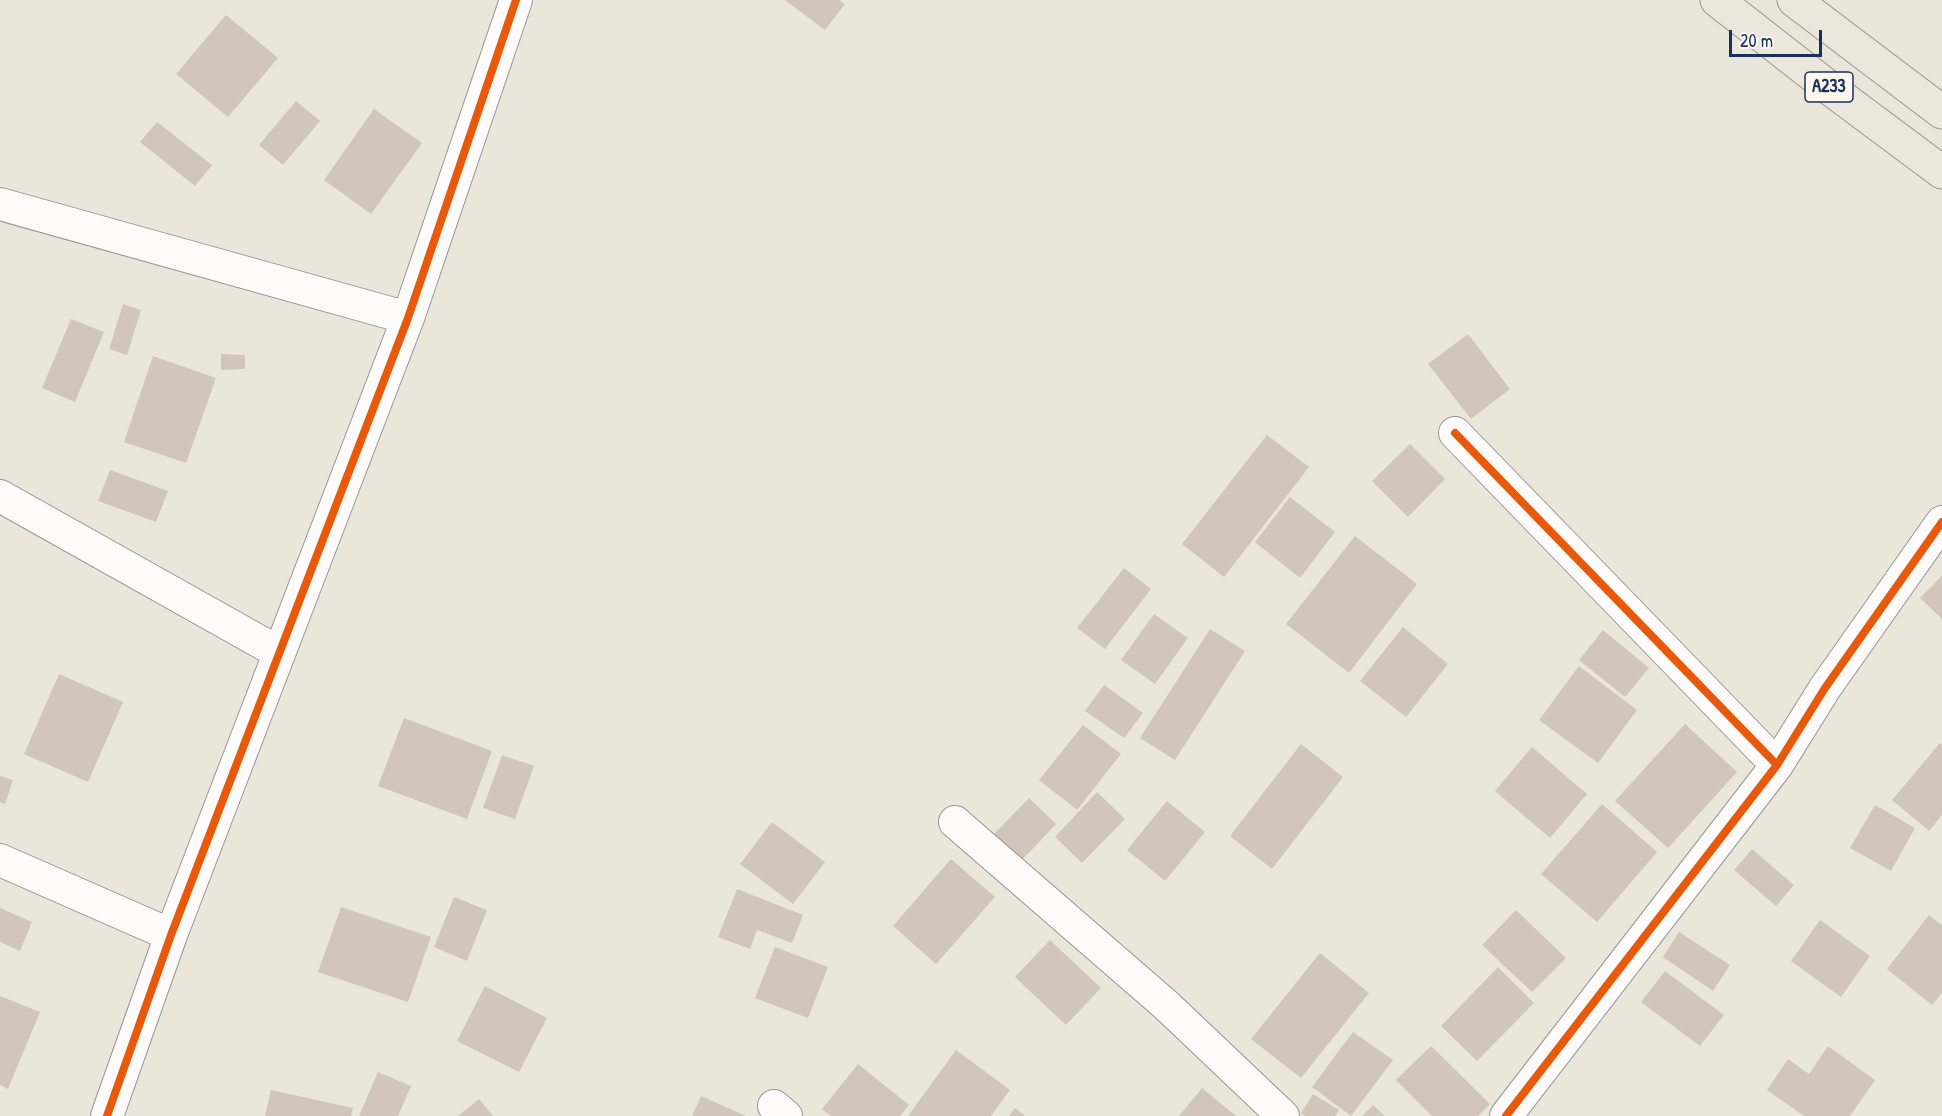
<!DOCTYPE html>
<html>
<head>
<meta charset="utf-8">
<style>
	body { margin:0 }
	#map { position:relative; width:1942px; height:1116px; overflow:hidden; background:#eae7da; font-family:"Patrick Hand",sans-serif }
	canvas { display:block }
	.scale { position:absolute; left:1729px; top:30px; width:93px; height:27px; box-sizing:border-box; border:3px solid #1b2f5e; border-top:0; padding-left:8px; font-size:18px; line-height:21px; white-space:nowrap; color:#1b2f5e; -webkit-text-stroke:4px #fbf7ec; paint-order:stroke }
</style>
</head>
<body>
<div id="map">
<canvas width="1942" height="1116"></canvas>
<div class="scale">20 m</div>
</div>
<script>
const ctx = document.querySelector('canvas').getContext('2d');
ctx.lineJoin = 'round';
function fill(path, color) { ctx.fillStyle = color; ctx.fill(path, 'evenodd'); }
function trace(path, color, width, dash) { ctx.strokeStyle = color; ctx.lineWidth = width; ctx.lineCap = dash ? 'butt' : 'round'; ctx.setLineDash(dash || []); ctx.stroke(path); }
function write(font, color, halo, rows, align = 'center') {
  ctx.font = font + ' "Patrick Hand",sans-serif'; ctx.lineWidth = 5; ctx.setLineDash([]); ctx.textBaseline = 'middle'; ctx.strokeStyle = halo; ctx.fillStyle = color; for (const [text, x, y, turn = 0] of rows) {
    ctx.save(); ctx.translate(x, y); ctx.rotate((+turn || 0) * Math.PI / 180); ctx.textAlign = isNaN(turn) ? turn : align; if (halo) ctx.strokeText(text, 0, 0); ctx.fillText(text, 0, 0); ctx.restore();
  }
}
fill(new Path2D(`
	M785 0H839L845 4 825 30Z
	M226 15 278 58 228 117 176 74Z
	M296 101 320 121 283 165 259 145Z
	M374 109 422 143 371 214 324 180Z
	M157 122 212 165 195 186 140 142Z
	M123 304 141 310 127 355 109 349Z
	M71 319 104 332 75 402 42 388Z
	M1468 334 1510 389 1471 419 1428 364Z
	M221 354 245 355V369L221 370Z
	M153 356 216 378 186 463 124 442Z
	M1267 435 1309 467 1224 577 1182 544Z
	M1410 444 1445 479 1408 517 1372 481Z
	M110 470 168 491 156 522 98 501Z
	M1290 497 1335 532 1300 578 1255 542Z
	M1355 536 1417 584 1349 673 1286 624Z
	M1124 568 1151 589 1105 649 1077 628Z
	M1942 576V619L1920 598Z
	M1154 614 1188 638 1155 684 1121 660Z
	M1403 627 1448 664 1406 717 1360 681Z
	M1210 629 1245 651 1175 760 1140 738Z
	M1603 630 1649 668 1625 697 1579 660Z
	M1579 666 1637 710 1598 763 1539 720Z
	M59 674 123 702 88 782 24 754Z
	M1104 685 1143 713 1124 738 1085 711Z
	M404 718 492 751 467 819 378 786Z
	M1685 724 1737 772 1668 848 1615 801Z
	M1083 725 1121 754 1077 810 1039 780Z
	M1940 743 1942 745V815L1929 831 1892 800Z
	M1301 744 1343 777 1272 869 1230 836Z
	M1532 747 1587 794 1550 838 1495 791Z
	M502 755 534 766 515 819 483 808Z
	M0 776 13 780 5 804 0 802Z
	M1097 792 1125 819 1082 863 1055 837Z
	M1029 798 1056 824 1021 861 994 834Z
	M1167 801 1205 832 1165 881 1127 850Z
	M1602 804 1657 852 1597 922 1541 874Z
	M1875 805 1915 828 1891 871 1850 848Z
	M772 822 825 862 793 904 740 864Z
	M1752 849 1794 885 1776 906 1734 870Z
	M951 859 995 897 936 964 893 926Z
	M737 889 803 915 792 943 757 930 750 949 718 937Z
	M454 897 487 910 467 961 434 947Z
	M341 907 431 937 408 1002 318 972Z
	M0 908 32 922 20 951 0 942Z
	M1516 910 1566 958 1532 992 1482 945Z
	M1929 915 1942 925V993L1932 1005 1887 969Z
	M1820 920 1870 956 1841 997 1791 961Z
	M1679 932 1730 965 1713 991 1663 957Z
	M1050 940 1101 988 1066 1025 1015 977Z
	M775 947 828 967 808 1018 755 998Z
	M1320 953 1369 993 1301 1078 1251 1039Z
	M1498 967 1534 1003 1477 1061 1441 1026Z
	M1665 971 1724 1015 1700 1046 1641 1002Z
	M485 986 547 1018 519 1072 457 1041Z
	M0 996 40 1012 8 1089 0 1085Z
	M1353 1032 1393 1060 1351 1116 1312 1087Z
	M1431 1046 1490 1104 1478 1116H1432L1396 1080Z
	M1828 1046 1875 1080 1850 1116H1804L1767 1090 1788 1059 1809 1074Z
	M956 1050 1010 1090 991 1116H908Z
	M858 1064 909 1105 900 1116H831L822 1109Z
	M378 1072 411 1086 398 1116H359Z
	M1202 1088 1236 1116H1179Z
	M271 1090 353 1108 351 1116H265Z
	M1313 1094 1339 1110 1335 1116H1305L1301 1113Z
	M701 1096 746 1116H692Z
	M479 1099 493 1116H458Z
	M1373 1105 1385 1116H1362Z
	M1015 1108 1025 1116H1009Z`), '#d1c5bc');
const minor = new Path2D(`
	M0 204 408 318
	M1455 433 1777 765
	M0 496 278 652
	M955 822 1166 1005 1283 1116
	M0 860 171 935
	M774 1106 786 1116
	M107 1116 171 935 408 318 516 0
	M1506 1116 1777 765 1825 688 1942 522`);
const highway = new Path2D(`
	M1717 0 1832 90 1942 172
	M1794 0 1942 112`);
trace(minor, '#939596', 34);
trace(highway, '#939596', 35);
trace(minor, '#fcfbf9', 32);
trace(highway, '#ede6dd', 33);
trace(new Path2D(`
	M1455 433 1777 765
	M107 1116 171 935 408 318 516 0
	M1506 1116 1777 765 1825 688 1942 522`), '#e8590c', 8);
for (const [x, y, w] of [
	[1829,87,48]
]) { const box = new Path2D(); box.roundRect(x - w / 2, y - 15, w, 30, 4.5); ctx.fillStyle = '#fbf7ec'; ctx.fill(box); trace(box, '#1b2f5e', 1.5); }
write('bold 18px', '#1b2f5e', null, [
	["A233",1829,87]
]);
</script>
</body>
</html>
